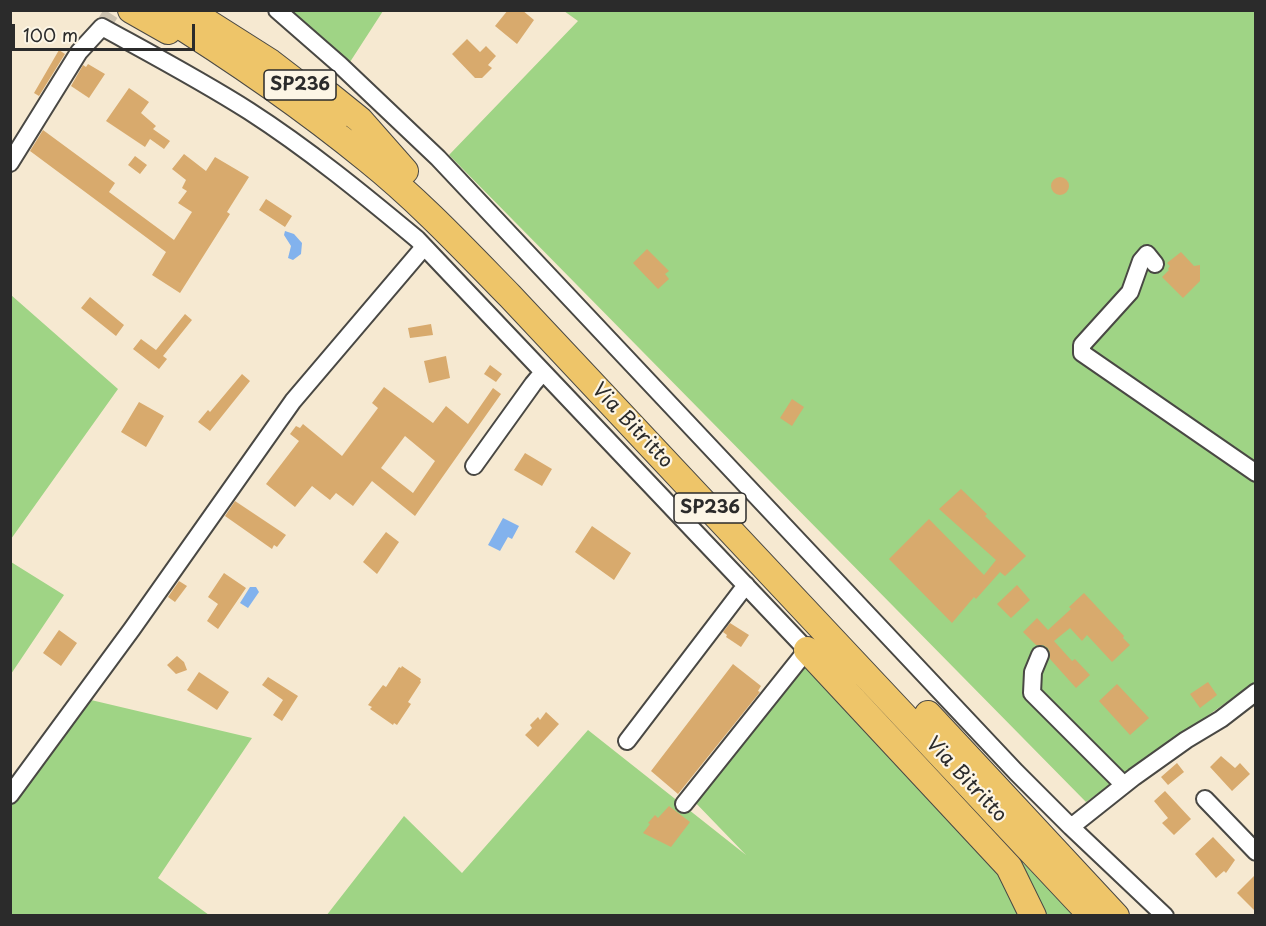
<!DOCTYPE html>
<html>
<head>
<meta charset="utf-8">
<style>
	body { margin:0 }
	#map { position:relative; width:1266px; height:926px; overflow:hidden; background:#f6e9d1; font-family:"Playpen Sans",sans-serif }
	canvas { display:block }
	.frame { position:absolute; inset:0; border:12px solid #2b2b2b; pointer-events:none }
	.scale { position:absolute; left:12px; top:24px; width:183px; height:27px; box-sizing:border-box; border:3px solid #2b2b2b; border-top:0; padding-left:8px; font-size:18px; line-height:21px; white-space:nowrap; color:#2b2b2b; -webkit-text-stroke:4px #fcf5e5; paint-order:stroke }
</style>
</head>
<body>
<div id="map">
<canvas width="1266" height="926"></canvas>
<div class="frame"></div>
<div class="scale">100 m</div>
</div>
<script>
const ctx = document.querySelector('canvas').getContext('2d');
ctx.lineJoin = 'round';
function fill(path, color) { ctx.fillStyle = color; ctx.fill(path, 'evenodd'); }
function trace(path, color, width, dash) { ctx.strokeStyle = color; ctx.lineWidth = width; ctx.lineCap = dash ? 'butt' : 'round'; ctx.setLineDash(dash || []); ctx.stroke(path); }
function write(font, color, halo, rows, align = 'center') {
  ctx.font = font + ' "Playpen Sans",sans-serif'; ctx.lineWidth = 4.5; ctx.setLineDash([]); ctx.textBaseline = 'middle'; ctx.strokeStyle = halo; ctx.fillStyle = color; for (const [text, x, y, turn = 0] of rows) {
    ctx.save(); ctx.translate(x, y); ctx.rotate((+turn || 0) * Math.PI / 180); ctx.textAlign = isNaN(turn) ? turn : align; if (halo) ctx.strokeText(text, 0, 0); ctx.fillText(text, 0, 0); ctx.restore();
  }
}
fill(new Path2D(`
	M287 11H383L350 62Z
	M564 11H1255V682L1086 802 449 155 578 21Z
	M11 295 118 389 11 539Z
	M11 562 64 595 11 674Z
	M799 660 996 870 1022 916H326L404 816 462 873 588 730 746 855 690 797Z
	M91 700 252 738 158 878 209 915 11 916V800Z
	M1009 849 1066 906 1074 915H1046L1038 897Z`), '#9fd485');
fill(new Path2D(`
	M285 231 294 234 302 243 301 254 293 260 288 258 291 246 284 235Z
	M503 518 519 526 512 539 508 537 500 551 488 545Z
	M250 587H256L259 592 248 608 240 603Z`), '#82b2ed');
fill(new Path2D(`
	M508 10H522L534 20 517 44 495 26Z
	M467 39 480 52 486 46 496 56 488 65 492 68 482 78H475L452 54Z
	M59 50 65 54 39 96 34 93Z
	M88 64 105 74 89 98 71 86 83 65 86 67Z
	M129 88 149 102 141 113 156 126 153 129 170 141 164 149 150 139 145 147 106 121Z
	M43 130 115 183 109 192 174 240 192 212 178 203 187 191 182 188 186 180 172 169 184 154 206 171 215 157 249 177 227 212 230 214 180 293 152 275 166 252 30 151Z
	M135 156 147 165 140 174 128 165Z
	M1051 186a9 9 0 1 1 18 0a9 9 0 1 1-18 0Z
	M266 199 292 216 285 227 259 210Z
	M647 249 669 271 665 274 669 279 658 289 633 263Z
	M1181 252 1194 266 1200 265V281L1183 298 1162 277 1169 270 1168 269 1170 266 1167 263Z
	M90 297 124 325 116 336 81 308Z
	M185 314 192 320 163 356 167 359 159 369 133 349 141 339 156 350Z
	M431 324 433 335 410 338 408 328Z
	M446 356 450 378 429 383 424 361Z
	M490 365 502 374 496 382 484 374Z
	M242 374 250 381 210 431 198 422 208 410 210 412Z
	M384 387 433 423 446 406 468 424 493 388 501 394 415 516 372 481 353 506 336 493 330 500 312 486 295 507 266 484 299 441 290 434 296 426 300 428 303 424 342 456 378 408 372 403ZM405 436 435 461 413 493 381 468Z
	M792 399 804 407 792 426 780 418Z
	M139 402 164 416 146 447 121 432Z
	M525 453 552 469 542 486 514 470Z
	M961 489 987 514 985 516 1026 556 1005 576 1000 572 976 599 974 597 952 623 889 559 929 519 984 575 996 560 939 509Z
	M235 501 286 535 277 547 274 545 272 549 225 516Z
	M592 526 631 553 614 580 575 552Z
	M386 532 399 542 377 574 363 562Z
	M224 573 246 588 218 629 207 621 218 604 208 597Z
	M179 581 187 586 175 602 168 597Z
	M1017 585 1030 600 1011 618 997 604Z
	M1084 593 1124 636 1123 638 1130 645 1112 662 1087 635 1082 641 1070 628 1054 641 1072 661 1075 659 1090 675 1076 688 1050 659V653L1048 648 1043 645H1036L1023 632 1037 618 1048 630 1071 609 1069 607Z
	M730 623 749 635 741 647 726 637 727 635 723 632Z
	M59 630 77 643 61 666 43 653Z
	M177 656 184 662 187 670 176 674 167 665Z
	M733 664 761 686 758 691 760 692 678 794 651 771Z
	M402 666 421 679 420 681 421 682 408 702 411 704 397 725 394 723 393 725 370 709 372 707 368 705 383 685 386 687 399 667 401 668Z
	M199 672 229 692 217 710 187 690Z
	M268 677 298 696 282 721 273 715 283 700 262 685Z
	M1208 682 1217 695 1200 708 1190 694Z
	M1117 684 1149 718 1130 735 1099 701Z
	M546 712 559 724 538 747 525 735 532 728 530 725 538 717 540 720Z
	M1221 756 1235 768 1240 763 1250 774 1232 791 1210 767Z
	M1177 763 1184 772 1168 785 1161 777Z
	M1165 791 1191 819 1174 835 1162 823 1168 818 1154 801Z
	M669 806 690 822 671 847 643 833 650 824 648 823 655 815 658 818Z
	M1213 837 1235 860 1226 873 1224 871 1216 878 1195 854Z
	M1256 874V912L1237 893Z`), '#d8aa6d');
trace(new Path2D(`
	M102 27 113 10`), '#cdc3b0', 16, [16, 8]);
const minor = new Path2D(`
	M277 10 340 65 438 158 1016 772 1071 827 1165 916
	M10 163 79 52 102 27C151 54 202 81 249 111 308 149 363 194 417 239L807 650 684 804
	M1155 264 1147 254 1141 261 1130 292 1082 345V353L1256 473
	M474 466 533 384 543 372
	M1040 655 1033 672 1032 693 1124 785
	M627 741 746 585
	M10 795 132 629 293 401 424 247
	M1205 799 1256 852
	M1071 827 1134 777 1186 740 1221 719 1256 692`);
const highway = new Path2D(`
	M131 10 168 31
	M155 10C229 56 301 105 368 160 419 201 464 249 510 296L1092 916
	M188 10 270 62 339 115
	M329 95 360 120 405 171
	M807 650 1009 867 1033 916
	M928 714 1116 916`);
trace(minor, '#494844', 20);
trace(highway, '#494844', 28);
trace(minor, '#fff', 16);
trace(highway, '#eec569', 26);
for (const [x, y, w] of [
	[300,85,72],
	[710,508,72]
]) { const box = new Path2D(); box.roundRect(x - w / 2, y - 15, w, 30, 4.5); ctx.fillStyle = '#fcf5e5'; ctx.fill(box); trace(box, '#2b2b2b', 1.5); }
write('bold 18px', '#2b2b2b', null, [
	["SP236",300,85],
	["SP236",710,508]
]);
write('20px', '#2b2b2b', '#fcf5e5', [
	["Via Bitritto",632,426,47],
	["Via Bitritto",966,780,47]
]);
</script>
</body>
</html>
